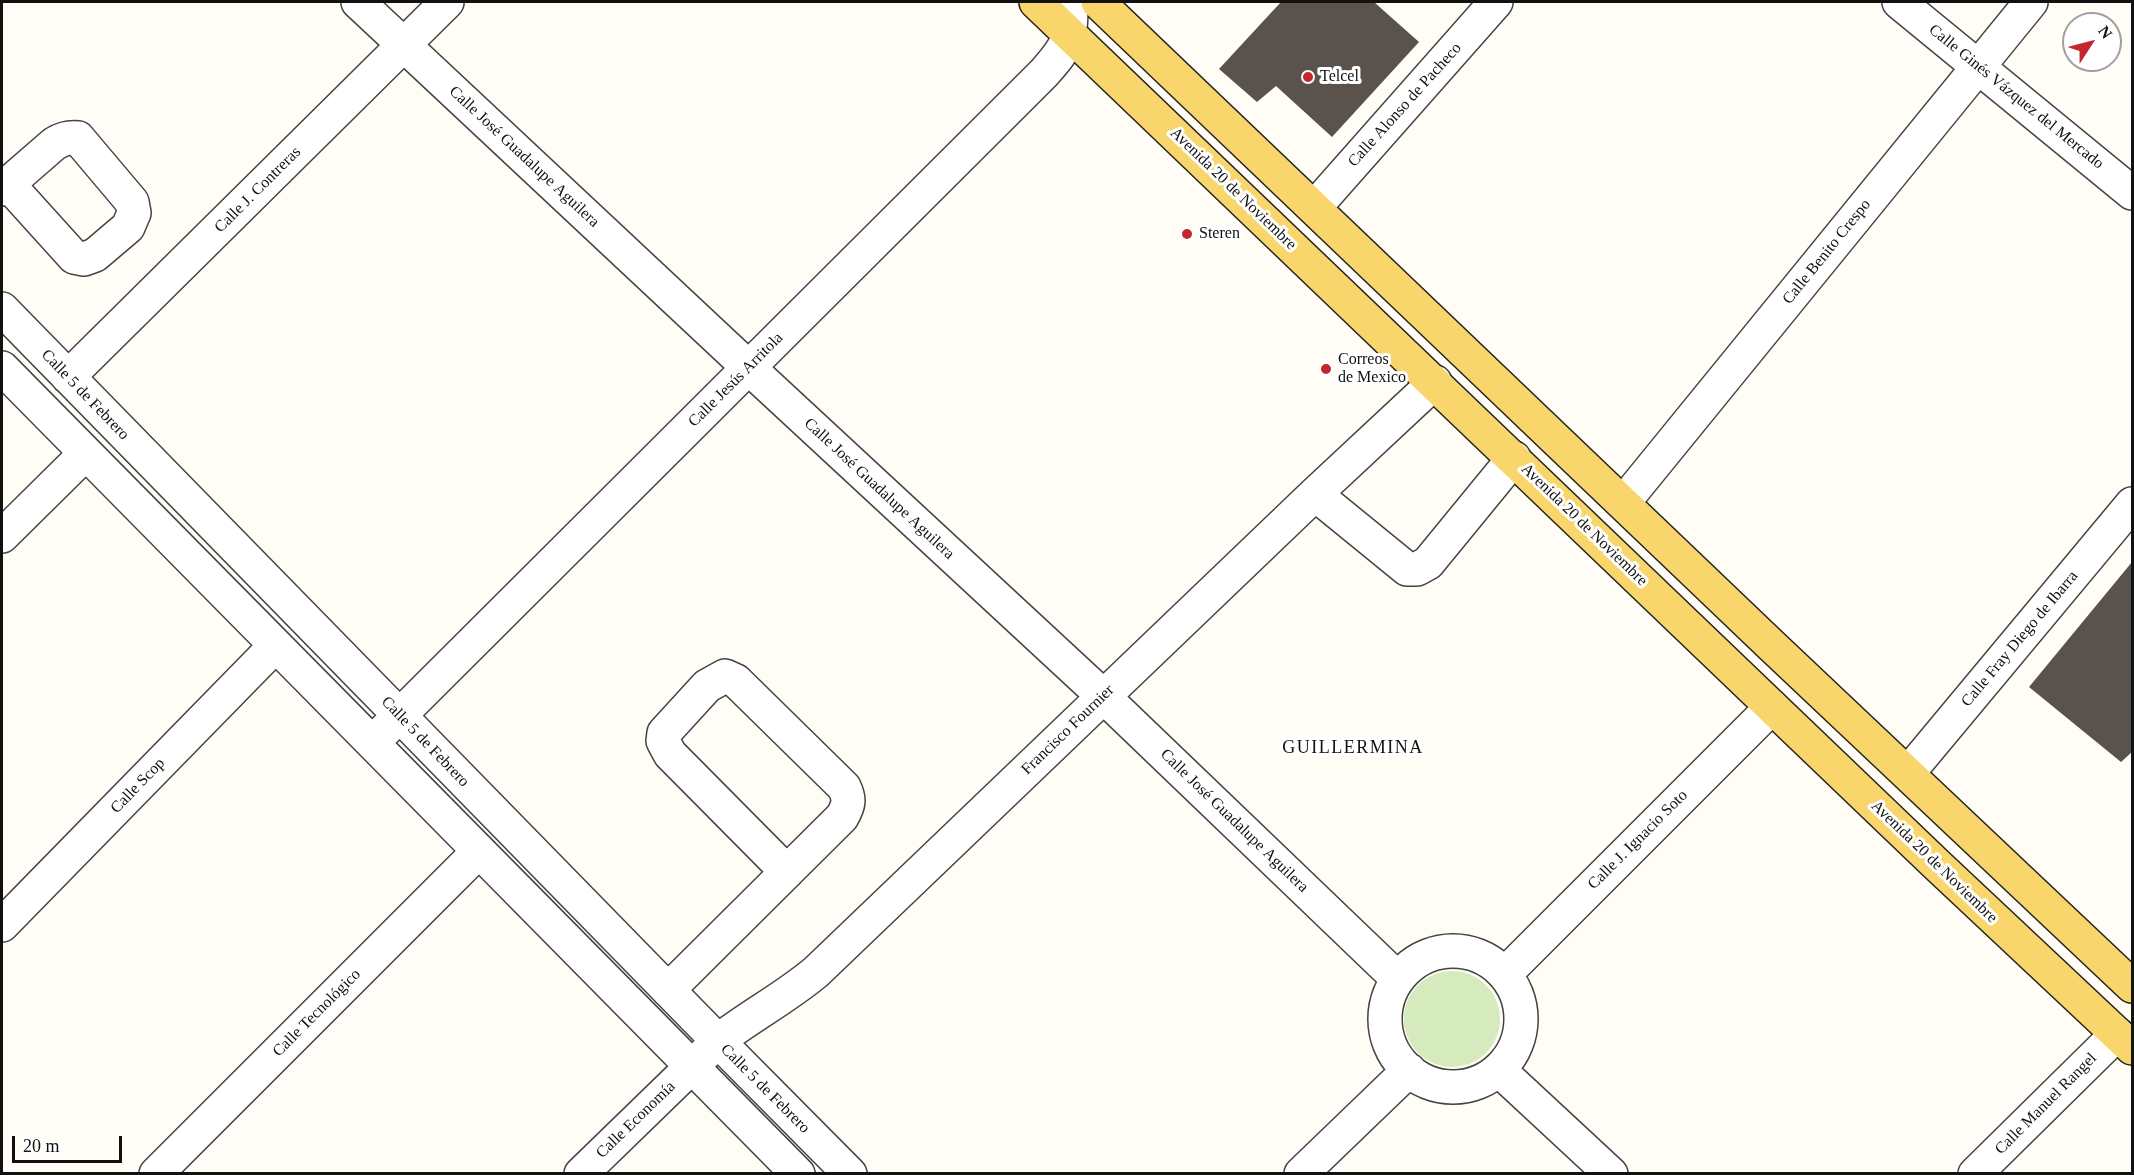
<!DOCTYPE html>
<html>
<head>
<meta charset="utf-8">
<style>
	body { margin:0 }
	#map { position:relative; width:2134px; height:1175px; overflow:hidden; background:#fffdf5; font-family:"Times New Roman",serif }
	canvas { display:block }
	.frame { position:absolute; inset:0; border:3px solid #111; pointer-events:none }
	.north { position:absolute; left:2062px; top:12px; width:60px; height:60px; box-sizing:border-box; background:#fff; border:2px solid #a0a0a0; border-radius:50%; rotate:54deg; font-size:16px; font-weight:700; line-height:24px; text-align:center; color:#111 }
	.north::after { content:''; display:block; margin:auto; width:21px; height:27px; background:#c4262e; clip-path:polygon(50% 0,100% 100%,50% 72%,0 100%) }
	.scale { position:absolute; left:12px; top:1136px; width:110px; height:27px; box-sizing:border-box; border:3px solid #111; border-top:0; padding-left:8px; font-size:18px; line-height:21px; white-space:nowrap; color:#111; -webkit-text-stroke:4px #fff; paint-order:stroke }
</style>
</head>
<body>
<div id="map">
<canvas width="2134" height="1175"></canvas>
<div class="frame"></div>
<div class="north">N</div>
<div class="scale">20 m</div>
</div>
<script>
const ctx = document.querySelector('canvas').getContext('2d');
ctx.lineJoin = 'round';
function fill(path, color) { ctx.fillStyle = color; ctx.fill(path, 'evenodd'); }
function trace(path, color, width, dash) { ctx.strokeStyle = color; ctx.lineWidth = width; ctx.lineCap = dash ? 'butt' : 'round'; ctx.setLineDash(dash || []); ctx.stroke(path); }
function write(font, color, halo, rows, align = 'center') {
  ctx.font = font + ' "Times New Roman",serif'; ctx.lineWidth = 6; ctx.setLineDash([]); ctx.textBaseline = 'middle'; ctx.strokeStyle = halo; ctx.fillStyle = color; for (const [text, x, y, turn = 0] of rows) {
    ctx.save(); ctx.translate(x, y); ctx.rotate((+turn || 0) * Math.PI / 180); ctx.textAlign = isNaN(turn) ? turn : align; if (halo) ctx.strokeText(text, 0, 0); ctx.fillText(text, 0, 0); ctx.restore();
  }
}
fill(new Path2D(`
	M1404 1019a48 48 0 1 1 96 0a48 48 0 1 1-96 0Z`), '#d5ebbd');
fill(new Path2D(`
	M1281 2H1374L1419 42 1332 137 1276 86 1257 102 1219 69Z
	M2132 562V752L2121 762 2029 687Z`), '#5a524d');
const minor = new Path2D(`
	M358 2 749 368 1103 696 1398 979
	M1899 2 2132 193
	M2 189 8 184 54 144C62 139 68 137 78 138L132 202 134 213 128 227 95 255 84 259 74 257 8 184
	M1314 208 1496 2
	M2 309 718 1041 850 1174
	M2 368 798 1174
	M68 377 447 2
	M1315 494 1407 569H1417L1428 563 1514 458
	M1623 503 2031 2
	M2 536 85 454
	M384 731 1044 73C1069 45 1071 39 1071 2
	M1908 773 2132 504
	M2 925 275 646
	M1385 1019a68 68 0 1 1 136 0a68 68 0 1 1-136 0Z
	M1505 974 1772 707
	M668 990 842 817C849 805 850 799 844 787L736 681 725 676 707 686 664 733 663 741 670 754 787 872
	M1499 1070 1611 1174
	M156 1174 478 852
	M581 1174 718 1041C750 1016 785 998 816 972L1315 494 1435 382
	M1301 1174 1409 1070
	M1975 1174 2117 1034`);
const major = new Path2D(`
	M1036 2 1935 863 2132 1048
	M1098 2 1771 645 2132 986`);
trace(minor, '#444', 36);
trace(major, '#222', 36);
trace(minor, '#fff', 33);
trace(major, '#f9d66b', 33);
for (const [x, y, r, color] of [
	[1308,77,6,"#c4262e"],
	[1187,234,6,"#c4262e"],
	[1326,369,6,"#c4262e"]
]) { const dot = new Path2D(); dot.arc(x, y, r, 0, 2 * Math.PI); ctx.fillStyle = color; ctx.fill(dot); trace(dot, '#fff', 2); }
write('16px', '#111', '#fff', [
	["Telcel",1320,77],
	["Steren",1199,234],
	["Correos",1338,360],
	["de Mexico",1338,378]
], 'left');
write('16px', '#111', '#fff', [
	["Calle Ginés Vázquez del Mercado",2016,97,39],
	["Calle Alonso de Pacheco",1405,105,-48],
	["Calle José Guadalupe Aguilera",524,157,43],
	["Avenida 20 de Noviembre",1233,189,44],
	["Calle J. Contreras",258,190,-45],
	["Calle Benito Crespo",1827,252,-51],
	["Calle Jesús Arritola",736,380,-45],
	["Calle 5 de Febrero",85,395,46],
	["Calle José Guadalupe Aguilera",879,489,43],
	["Avenida 20 de Noviembre",1584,525,44],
	["Calle Fray Diego de Ibarra",2020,639,-50],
	["Francisco Fournier",1068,730,-44],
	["Calle 5 de Febrero",425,742,46],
	["Calle Scop",138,786,-46],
	["Calle José Guadalupe Aguilera",1234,821,44],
	["Calle J. Ignacio Soto",1638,840,-45],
	["Avenida 20 de Noviembre",1934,862,44],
	["Calle Tecnológico",317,1013,-45],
	["Calle 5 de Febrero",765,1089,45],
	["Calle Manuel Rangel",2046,1104,-45],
	["Calle Economía",636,1120,-44]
]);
ctx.letterSpacing = '1.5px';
write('18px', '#111', '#fff', [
	["GUILLERMINA",1353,748]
]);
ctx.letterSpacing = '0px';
</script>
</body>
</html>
